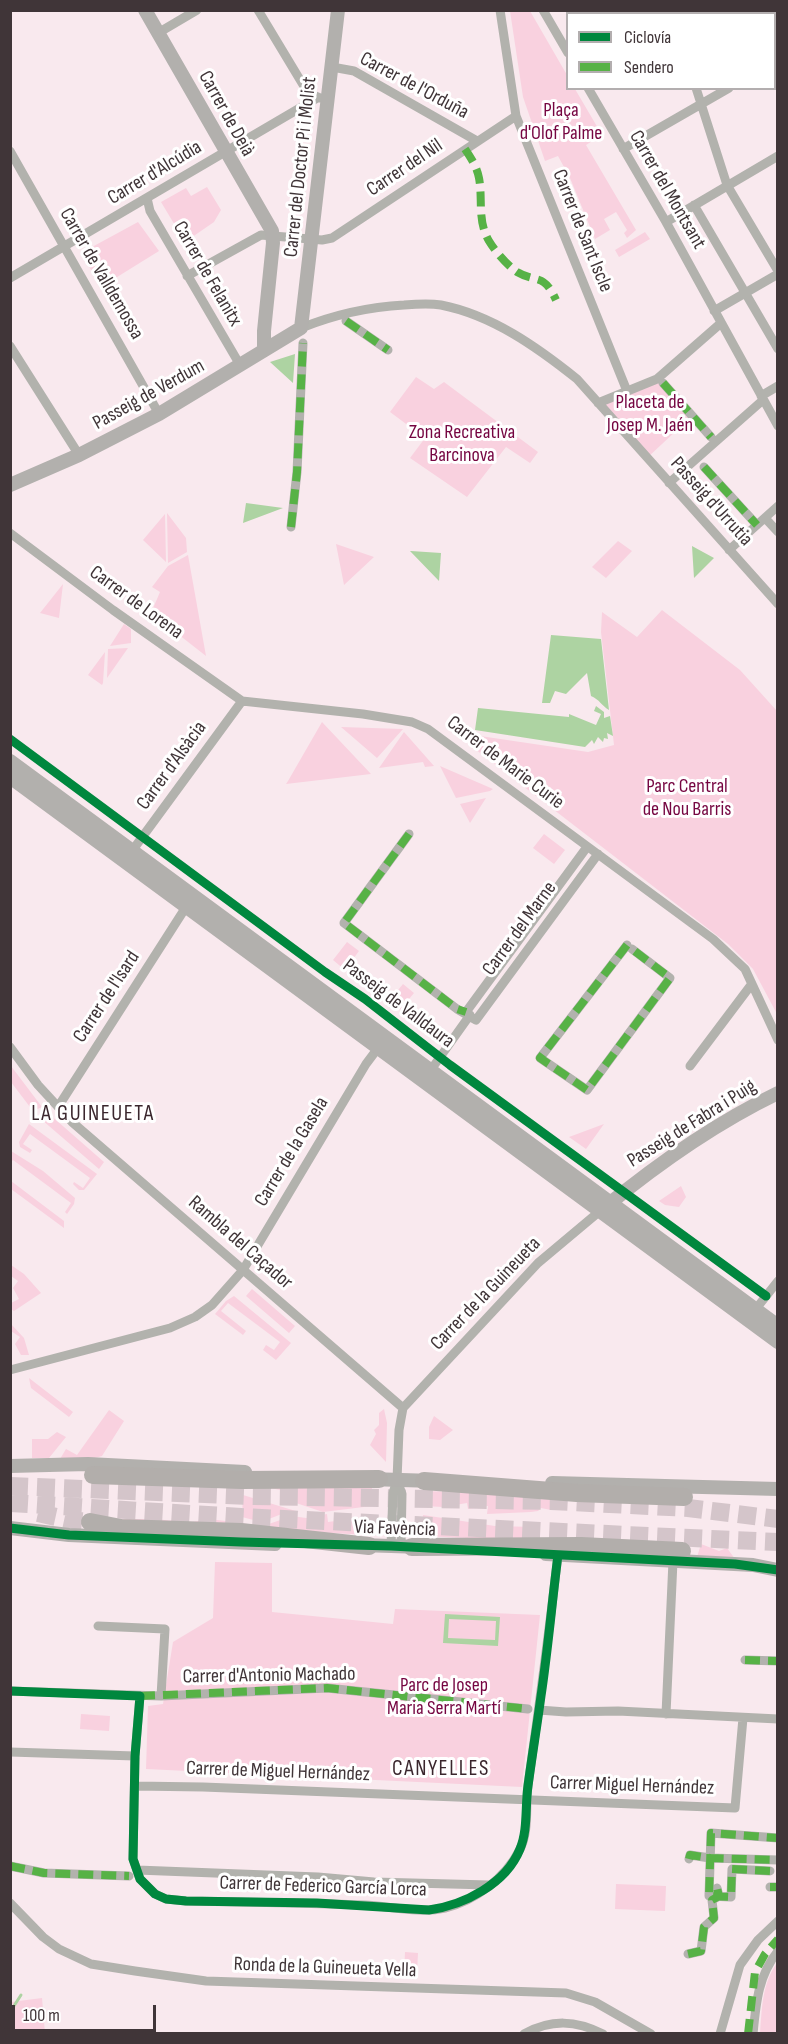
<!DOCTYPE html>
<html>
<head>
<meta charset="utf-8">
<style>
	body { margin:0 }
	#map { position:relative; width:788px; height:2044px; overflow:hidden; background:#f9e9ee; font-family:"Sofia Sans Condensed",sans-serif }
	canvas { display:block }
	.frame { position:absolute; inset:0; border:12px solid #403538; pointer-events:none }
	.legend { position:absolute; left:566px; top:12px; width:210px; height:78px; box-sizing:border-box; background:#fff; border:2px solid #b3aeaf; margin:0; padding:8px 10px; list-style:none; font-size:18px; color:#403538 }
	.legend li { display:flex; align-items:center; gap:12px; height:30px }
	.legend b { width:30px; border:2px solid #b3aeaf }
	.scale { position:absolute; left:12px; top:2005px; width:144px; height:27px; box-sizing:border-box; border:3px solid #403538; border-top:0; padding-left:8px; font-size:18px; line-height:21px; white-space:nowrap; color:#403538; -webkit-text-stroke:4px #fff; paint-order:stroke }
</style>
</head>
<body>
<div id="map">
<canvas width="788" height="2044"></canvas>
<div class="frame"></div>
<ul class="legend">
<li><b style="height:8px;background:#00873e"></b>Ciclovía</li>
<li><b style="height:8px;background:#57b246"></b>Sendero</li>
</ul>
<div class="scale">100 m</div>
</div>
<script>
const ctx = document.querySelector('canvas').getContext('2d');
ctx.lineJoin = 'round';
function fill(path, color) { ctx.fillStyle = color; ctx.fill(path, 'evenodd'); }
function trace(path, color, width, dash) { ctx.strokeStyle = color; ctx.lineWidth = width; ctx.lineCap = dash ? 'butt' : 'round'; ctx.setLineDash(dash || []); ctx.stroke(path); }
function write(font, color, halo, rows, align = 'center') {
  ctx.font = font + ' "Sofia Sans Condensed",sans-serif'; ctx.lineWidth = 6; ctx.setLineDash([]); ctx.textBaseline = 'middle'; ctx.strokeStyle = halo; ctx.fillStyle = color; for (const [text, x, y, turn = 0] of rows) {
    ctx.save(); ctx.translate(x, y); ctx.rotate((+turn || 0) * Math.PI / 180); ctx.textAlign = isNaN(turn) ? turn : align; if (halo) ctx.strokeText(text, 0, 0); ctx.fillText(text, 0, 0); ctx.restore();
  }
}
fill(new Path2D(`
	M510 11H530L567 75 568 88 575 89 602 135 586 145 636 230 627 238 624 233 627 230 616 212 604 219 610 230 595 239 570 178 558 156 545 161 523 97Z
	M207 187 221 210 214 222 185 242 161 202 186 188 191 196Z
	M138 222 159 251 101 287 81 253Z
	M645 232 650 239 619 257 615 250Z
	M416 377 434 389 444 382 538 452 530 463 506 447 467 497 410 458 425 438 390 412Z
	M657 379 692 416 647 458 598 403Z
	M167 513 186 538 187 552 168 563Z
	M165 514 166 562 143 540Z
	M618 541 632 551 606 578 592 567Z
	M336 544 374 557 344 585Z
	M188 555 206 656 151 613 160 592 152 587 168 566Z
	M63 584 59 618 40 613Z
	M662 610 740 670 777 711V1014L753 969 728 944 453 732 588 752 614 745 601 632 602 612 637 637Z
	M124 624 131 629V643L110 646Z
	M128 648 107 678 108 649Z
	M105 652 103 683 102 685 88 675Z
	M322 722 371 774 286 784 288 781Z
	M341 727 403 729 377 758Z
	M404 732 434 766 425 767 423 762 379 768Z
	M440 766 493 789 490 791 456 798Z
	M486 798 470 823 460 804Z
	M544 834 565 850 554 864 533 848Z
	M347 942 359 951 345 970 333 960Z
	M403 984 414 993 400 1010 389 1001Z
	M11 1066 42 1107 33 1111 11 1082Z
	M48 1113 104 1162 99 1169 42 1120Z
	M29 1124 97 1174 84 1190H79L73 1184 74 1182 83 1188 90 1178 30 1134 23 1144 32 1150 30 1153 20 1147 19 1142Z
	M604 1124 586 1149 569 1137Z
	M11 1151 43 1171 75 1198 74 1204 67 1214 65 1212 71 1203 13 1160 11 1162Z
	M11 1181 64 1221V1228L11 1189Z
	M681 1186 686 1197 679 1207 665 1205 659 1201Z
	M11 1265 24 1274 41 1293 14 1311 11 1309V1303L19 1299 13 1288 18 1281 11 1276Z
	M252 1289 295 1326 289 1333 246 1296Z
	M234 1296 291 1343 276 1360 263 1350 266 1345 274 1350 280 1342 228 1303 221 1311 246 1331 243 1335 215 1314 226 1301Z
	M11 1324 24 1338 29 1355H21L15 1344 20 1337 11 1331Z
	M29 1378 73 1412 69 1417 31 1388Z
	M384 1409 387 1423 386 1462 370 1445 376 1434 374 1430 379 1425V1413Z
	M109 1410 124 1421 102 1456 91 1459H60L66 1449 77 1455Z
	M434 1416 453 1430 440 1440 429 1439V1427Z
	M57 1432 66 1437 49 1458H32V1439H48Z
	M248 1484 372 1488V1506L323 1512 290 1501 286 1491Z
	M424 1491 552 1495 551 1510 541 1508 538 1511 531 1512 487 1514 488 1506 468 1509 467 1503 443 1507 424 1506Z
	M243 1495 299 1512H287L261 1522 242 1517Z
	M327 1514 328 1522 373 1516 371 1535 121 1523 122 1519H151L192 1522 210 1519 263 1526 292 1516 306 1518Z
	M423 1515 495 1526 534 1527 532 1541 422 1536Z
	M701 1544 719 1551 727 1548 735 1559 697 1557Z
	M215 1562 272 1563V1612L393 1624 395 1609 540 1615 522 1787 146 1769 148 1706 163 1704 173 1642 213 1618Z
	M81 1714 110 1716 109 1731 80 1729Z
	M616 1884 666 1886 665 1911 615 1909Z
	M405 1952 418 1953 417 1973H404Z
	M777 1963V2033L760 2034C762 2008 762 1984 777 1963Z
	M42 1998 45 2033H11V2002Z`), '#f9d1df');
fill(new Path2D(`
	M295 354 293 383 270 362Z
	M246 503 283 508 243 523Z
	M692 546 714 558 694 578Z
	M411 551 441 553 439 581 410 551Z
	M551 635 601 639 609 710C601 705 600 700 591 696L587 673 566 694 555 691 550 703H542Z
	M596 706 604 712V718L610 716 613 736 607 733 608 739 604 738 603 742 598 737 594 744 592 740 585 747 475 730 478 708 569 717V714L596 725 601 714 594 711Z
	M445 1614 500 1617 498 1646 443 1643ZM449 1619 496 1621 495 1640 448 1638Z`), '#add3a2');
trace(new Path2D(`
	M10 2012 21 1995`), '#add3a2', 3);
trace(new Path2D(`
	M10 1486 252 1496 551 1501 688 1508 778 1519
	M10 1503 241 1517 778 1542
	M38 1513 65 1519 90 1522`), '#d4c5ca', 18, [18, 9]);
trace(new Path2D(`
	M258 10 308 93 320 98
	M500 10 516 116 627 391
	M543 10 568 53
	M671 10 672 14
	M657 14 661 10
	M158 33 197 10
	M774 62 778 60
	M332 67 354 71 477 141
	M588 88 666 222 778 426
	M696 88 727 185 778 271
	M623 149 729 88
	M10 151 159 414
	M147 198 150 211 240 365
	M694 205 778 349
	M666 222 778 156
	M187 276 261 235 322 240 332 238 516 116
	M10 278 317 98
	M714 311 778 274
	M346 321 388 350
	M301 328C336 314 367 307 404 305 416 304 429 303 441 305 492 315 537 347 577 379L778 604
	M10 346 79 455
	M663 383 711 437
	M761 396 778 386
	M598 403 657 379 721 323
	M704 467 757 525
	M669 483 763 400
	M765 518 778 532
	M291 527 297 472 303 343
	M10 533 113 610 242 701
	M729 550 778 506
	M242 701 363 714 412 722 428 729 713 939 745 969 778 1040
	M409 834 344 923 457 1009 476 1020 598 854
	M132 851 242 701
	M627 945 540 1058 587 1090 670 978 632 949
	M466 1012 587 847
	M10 1047 38 1085 72 1122 403 1408
	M690 1066 751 985
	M428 1074 470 1015
	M58 1107 186 907
	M752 1311 755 1310 778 1281
	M10 1370 170 1328 195 1317 212 1305 243 1270 366 1064 378 1048
	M403 1408 538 1263 600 1211
	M397 1480 402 1494 401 1546
	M391 1546 393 1493 397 1480 399 1430 403 1408
	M98 1626 165 1629 161 1696
	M745 1660 778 1661
	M10 1691 161 1696 327 1688 528 1709
	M140 1696 135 1756 133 1859 140 1879 155 1894 166 1899 186 1901C245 1902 304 1903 364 1905 390 1906 419 1914 445 1908 475 1901 505 1878 519 1851 530 1832 525 1806 528 1785 539 1708 549 1632 558 1555
	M539 1710 566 1712 618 1711 778 1719
	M666 1714 673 1561
	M10 1752 135 1756
	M135 1786 203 1787 735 1808 743 1718
	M689 1859 690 1855 710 1858 778 1860
	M10 1866 44 1873 129 1876
	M137 1870 318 1877 374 1882 489 1885
	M770 1871 732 1869 731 1897 709 1896 711 1833 778 1838
	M770 1887H778
	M10 1903 43 1937 59 1949 91 1964 135 1971 206 1981 566 1993 595 2002 651 2034
	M688 1954 701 1951 704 1927 714 1918 712 1900 719 1896 717 1888
	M524 2034C551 2019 576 2020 603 2034
	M720 2034 740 1965 758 1940 778 1921
	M753 2034C756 2003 758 1976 778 1951`), '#b2b2ad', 9);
trace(new Path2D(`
	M145 10 272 231 273 243 264 331V350
	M10 485 79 455 159 414 301 328 338 10
	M10 761 778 1326
	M10 777 778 1342
	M604 1208C655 1166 718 1122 778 1093
	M10 1466 88 1464 245 1472
	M369 1479 434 1481
	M552 1483 778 1489
	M10 1528 69 1535 275 1544
	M360 1545 422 1547
	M546 1554 753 1565 778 1570`), '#b2b0ad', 14);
trace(new Path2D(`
	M93 1475 242 1480 379 1479
	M424 1481 577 1493 684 1497
	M90 1522 121 1528 241 1532 369 1546
	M412 1547 581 1546 682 1551`), '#b2aeab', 18);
trace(new Path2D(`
	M465 149C471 158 477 167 479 178 483 199 477 221 489 241 495 251 507 265 517 272 538 284 543 272 556 300
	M346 321 388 350
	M663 383 711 437
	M704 467 757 525
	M291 527 297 472 303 343
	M409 834 344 923 457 1009 466 1012
	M627 945 540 1058 587 1090 670 978 632 949
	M745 1660 778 1661
	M140 1696 327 1688 528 1709
	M689 1859 690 1855 710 1858 778 1860
	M10 1866 44 1873 129 1876
	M770 1871 732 1869 731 1897 709 1896 711 1833 778 1838
	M770 1887H778
	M688 1954 701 1951 704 1927 714 1918 712 1900 719 1896 717 1888
	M748 2034 755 1972 765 1954 778 1939`), '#57b246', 8, [15, 8]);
trace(new Path2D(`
	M10 739 325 972 365 999 450 1065 766 1296
	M10 1528 69 1535 241 1542 391 1546 735 1564 778 1570
	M10 1691 140 1696 135 1756 133 1859 140 1879 155 1894 166 1899 186 1901 317 1903 429 1910C464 1905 506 1884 520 1849 528 1830 525 1807 528 1786 532 1756 537 1726 541 1696 548 1649 552 1602 558 1555`), '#00873e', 9);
write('20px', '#403538', '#fff', [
	["Carrer de l'Orduña",414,86,28],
	["Carrer de Deià",226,114,61],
	["Carrer del Doctor Pi i Molist",301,167,-84],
	["Carrer del Nil",405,168,-34],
	["Carrer d'Alcúdia",155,173,-31],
	["Carrer del Montsant",667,190,60],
	["Carrer de Sant Iscle",582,231,68],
	["Carrer de Valldemossa",101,274,60],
	["Carrer de Felanitx",207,274,60],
	["Passeig de Verdum",149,395,-29],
	["Passeig d'Urrutia",711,502,48],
	["Carrer de Lorena",136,603,36],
	["Carrer de Marie Curie",505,763,37],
	["Carrer d'Alsàcia",172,766,-54],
	["Carrer del Marne",520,929,-54],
	["Carrer de l'Isard",107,997,-57],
	["Passeig de Valldaura",398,1004,37],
	["Passeig de Fabra i Puig",692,1124,-32],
	["Carrer de la Gasela",292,1152,-59],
	["Rambla del Caçador",240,1243,41],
	["Carrer de la Guineueta",486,1294,-46],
	["Via Favència",395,1529,2],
	["Carrer d'Antonio Machado",269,1676,-1],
	["Carrer de Miguel Hernández",278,1772,2],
	["Carrer Miguel Hernández",632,1786,2],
	["Carrer de Federico García Lorca",323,1887,2],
	["Ronda de la Guineueta Vella",325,1968,2]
]);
write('20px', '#750541', '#fff', [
	["Plaça",561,111],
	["d'Olof Palme",561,134],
	["Placeta de",650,403],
	["Josep M. Jaén",650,426],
	["Zona Recreativa",462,433],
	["Barcinova",462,456],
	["Parc Central",687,787],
	["de Nou Barris",687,810],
	["Parc de Josep",444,1686],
	["Maria Serra Martí",444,1709]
]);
ctx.letterSpacing = '1.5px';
write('22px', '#3a262d', '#fff', [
	["LA GUINEUETA",93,1114],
	["CANYELLES",441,1769]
]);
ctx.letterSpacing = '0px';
</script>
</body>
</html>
